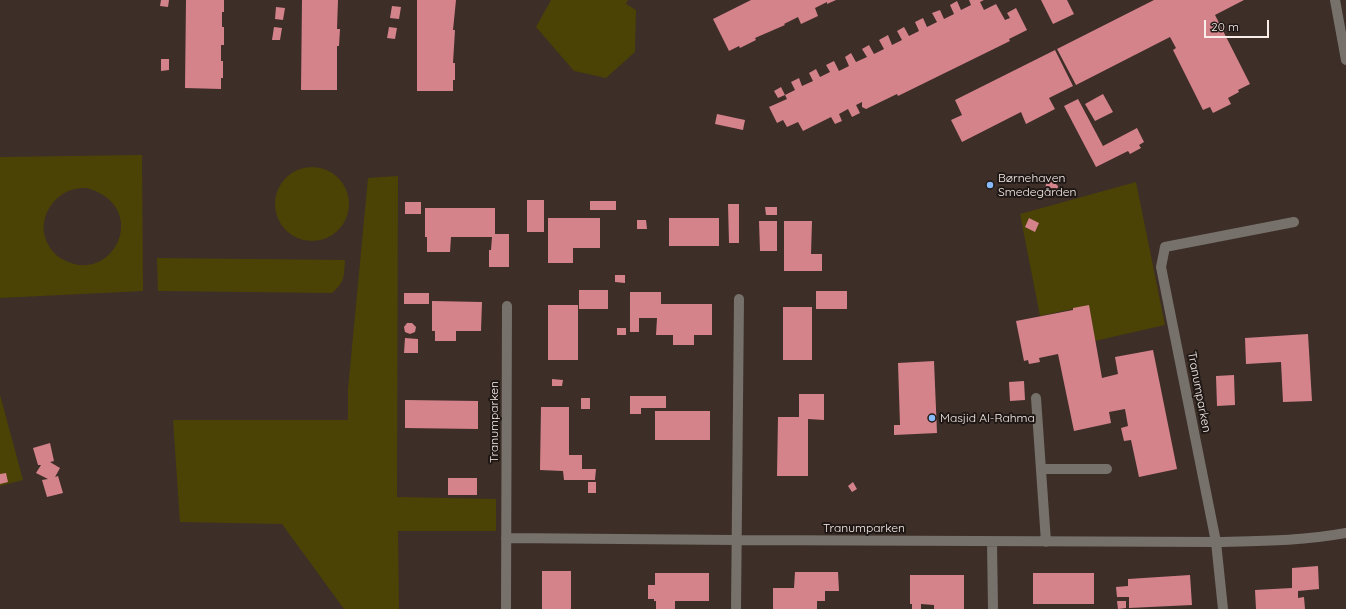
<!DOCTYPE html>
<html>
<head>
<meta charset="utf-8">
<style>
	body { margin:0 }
	#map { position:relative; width:1346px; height:609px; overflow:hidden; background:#3d2e28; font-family:Quicksand,sans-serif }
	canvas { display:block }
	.scale { position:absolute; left:1204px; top:20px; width:65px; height:18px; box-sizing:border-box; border:2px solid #f8ede9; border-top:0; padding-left:5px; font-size:12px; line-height:14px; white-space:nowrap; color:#f8ede9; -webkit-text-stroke:3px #1f1815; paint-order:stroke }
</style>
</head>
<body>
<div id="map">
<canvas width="1346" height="609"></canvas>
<div class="scale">20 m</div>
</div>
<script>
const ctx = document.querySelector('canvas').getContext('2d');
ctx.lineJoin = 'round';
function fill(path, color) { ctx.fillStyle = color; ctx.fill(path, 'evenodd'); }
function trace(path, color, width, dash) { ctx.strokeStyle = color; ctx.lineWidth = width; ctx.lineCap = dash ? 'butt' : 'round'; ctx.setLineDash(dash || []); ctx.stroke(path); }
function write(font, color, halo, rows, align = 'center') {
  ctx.font = font + ' Quicksand,sans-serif'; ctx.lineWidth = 4; ctx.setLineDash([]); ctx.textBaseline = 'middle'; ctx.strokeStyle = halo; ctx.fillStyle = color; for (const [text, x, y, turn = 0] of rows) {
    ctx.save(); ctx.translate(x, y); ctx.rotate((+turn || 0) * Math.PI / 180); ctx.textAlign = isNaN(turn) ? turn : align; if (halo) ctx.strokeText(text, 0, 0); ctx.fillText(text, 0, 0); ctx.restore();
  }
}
fill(new Path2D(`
	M551 0H628L626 4 636 10 635 52 606 78 574 71 536 27Z
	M142 155 143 291 0 298V157ZM87 188C152 207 113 286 64 260 55 256 48 247 45 237 39 217 54 193 75 189 79 188 83 188 87 188Z
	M275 204a37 37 0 1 1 74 0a37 37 0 1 1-74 0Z
	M398 176 397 497 496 499V531H398L399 609H344L282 524 180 522 173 420H348V389L368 178Z
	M1136 182 1165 325 1090 342 1082 307 1040 316 1020 214Z
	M157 258 345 260C344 276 345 282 332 293L158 291Z
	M0 395 23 480 0 486Z`), '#4a4305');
fill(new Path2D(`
	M161 0H169L168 7 160 6Z
	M186 0H224V12H222V27H224V45H221V61H223V78H221V89L185 88Z
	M302 0H338L337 29H340L339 46H337V90H301Z
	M417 0H456L453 30H455L453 63H455V80H453V91H417Z
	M751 0H836L827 4V2L815 8 818 16 801 24 798 17 784 24 785 25 755 38 756 40 740 48 739 46 729 51 713 19Z
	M969 0H984L980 2 984 10 996 4 1005 20 1010 18 1007 13 1016 8 1027 30 1009 39 1010 41 898 96 897 94 866 109 862 107V102L856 105 860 113 852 117 848 109 839 114 842 121 835 124 831 117 803 131 798 122 787 127 783 120 777 123 769 107 787 99 785 95 795 90 791 82 799 78 802 86 813 81 809 73 816 69 820 77 830 72 826 65 834 61 839 71 849 66 845 57 851 53 856 62 867 57 862 49 869 45 874 54 884 49 879 40 888 35 892 45 902 40 897 31 904 27 909 36 919 31 915 22 923 18 927 27 937 22 932 13 940 10 944 19 954 14 950 5 957 1 961 10 971 5Z
	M1041 0H1067L1074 14 1053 24Z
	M1154 0H1244L1215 15 1250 84 1238 90 1239 92 1228 98 1231 104 1213 113 1210 107 1203 110 1173 50 1176 48 1170 37 1076 85 1057 49Z
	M392 6 401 7 399 19 390 18Z
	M276 7 285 8 283 20 275 19Z
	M274 27 282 28 280 40H272Z
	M389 27 397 28 395 39 387 38Z
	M1055 50 1073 86 1049 98 1055 109 1026 124 1021 112 962 142 951 120 962 115 955 100Z
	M161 59H169V70L161 71Z
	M781 87 785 95 778 98 774 91Z
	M1103 94 1113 112 1095 121 1085 104Z
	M1078 99 1103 146 1137 128 1144 142 1139 145 1141 148 1130 154 1128 151 1096 167 1064 106Z
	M717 114 745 120 743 130 715 124Z
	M1053 181 1058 186 1057 193 1051 195 1045 191 1046 184Z
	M527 200H544V232H527Z
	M590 201H616V210H590Z
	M405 202H421V214H405Z
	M728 204H739V243H729Z
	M765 207H777V215H766Z
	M425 208H495V234H509V267H489V250H491L492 237H451L450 252H427V237H425Z
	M548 218H600V248H573V263H548Z
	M669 218H719V246H669Z
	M1029 218 1039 223 1035 232 1025 227Z
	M637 220H646L647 229H637Z
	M759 221H777V251H760Z
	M784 221H812L811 254H822V271H784Z
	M615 275H625V283L615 282Z
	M579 290H608V309H579Z
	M816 291H847V309H816Z
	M630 292H661V304H712V335H694V345H673V335H656L657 318H639V332H630Z
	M404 293H429V304H404Z
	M432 301 482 302 481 331H456V341H435V331H432Z
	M548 305H578V360H548Z
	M1089 305 1102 378 1118 374 1115 357 1153 350 1177 469 1139 477 1131 440 1124 441 1121 428 1128 426 1125 409 1109 412 1111 423 1074 431 1058 354 1039 358 1040 362 1029 364 1028 360 1024 361 1016 321 1073 310V308Z
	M783 307H812V360H783Z
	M407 323H412L416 327 415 332 410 334 405 332 404 327Z
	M617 328H626V335H617Z
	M1308 334 1312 401 1283 402 1281 362 1246 364 1245 338Z
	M405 338 418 339V353H404Z
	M934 361 937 433 894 435V425H900L898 363Z
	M1234 375 1235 405 1217 406 1216 376Z
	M552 379 563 380 562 386H552Z
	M1024 381 1025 400 1010 401 1009 382Z
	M799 394H824V420L808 419V476H777L778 417H799Z
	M630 396H666V408H641V414H630Z
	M581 398H590V409H581Z
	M405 400 478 401V429L405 428Z
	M541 407H569V455H582V469H596L595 480H564L563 471 540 470Z
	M655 411H710V440H655Z
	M50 443 54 461 50 462 60 468 55 477 58 476 63 493 47 497 42 480 48 479 36 473 41 465H38L33 448Z
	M6 473 8 482 0 484V474Z
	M448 478H477V495H448Z
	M588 482H596V493H588Z
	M853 482 857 489 852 492 848 486Z
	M1318 566 1319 589 1298 591V598L1304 597 1305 609H1256L1255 590 1292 588V568Z
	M542 571H571V609H542Z
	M795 572H838L839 591H825V601H817V609H773V588H794Z
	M655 573H709V601H675V609H656V601H654V599H648V585H655Z
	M1033 573H1094V604H1033Z
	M910 575H964V609H934V605L921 604V609H912V604H910Z
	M1190 575 1192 605 1129 608V597H1117L1116 587 1128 586V579Z
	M1117 601H1126V608L1118 609Z`), '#d5838b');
trace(new Path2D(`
	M1335 0 1346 60
	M1036 398 1046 542
	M1041 469H1107
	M506 538 736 540 1216 542C1260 541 1303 541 1346 533
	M992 542 993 609
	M506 609 507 306
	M736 609 739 299
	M1223 609 1216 542 1161 267 1165 247 1294 222`), '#76716b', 10);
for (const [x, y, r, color] of [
	[990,185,4,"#89bafc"],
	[932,418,4,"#89bafc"]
]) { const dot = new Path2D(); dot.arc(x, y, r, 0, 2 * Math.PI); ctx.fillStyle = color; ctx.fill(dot); trace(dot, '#1f1815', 1.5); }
write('12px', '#f8ede9', '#1f1815', [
	["Børnehaven",998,178],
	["Smedegården",998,192],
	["Masjid Al-Rahma",940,418]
], 'left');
write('12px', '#f8ede9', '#1f1815', [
	["Tranumparken",1199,392,79],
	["Tranumparken",494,422,-90],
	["Tranumparken",864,528]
]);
</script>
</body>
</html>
